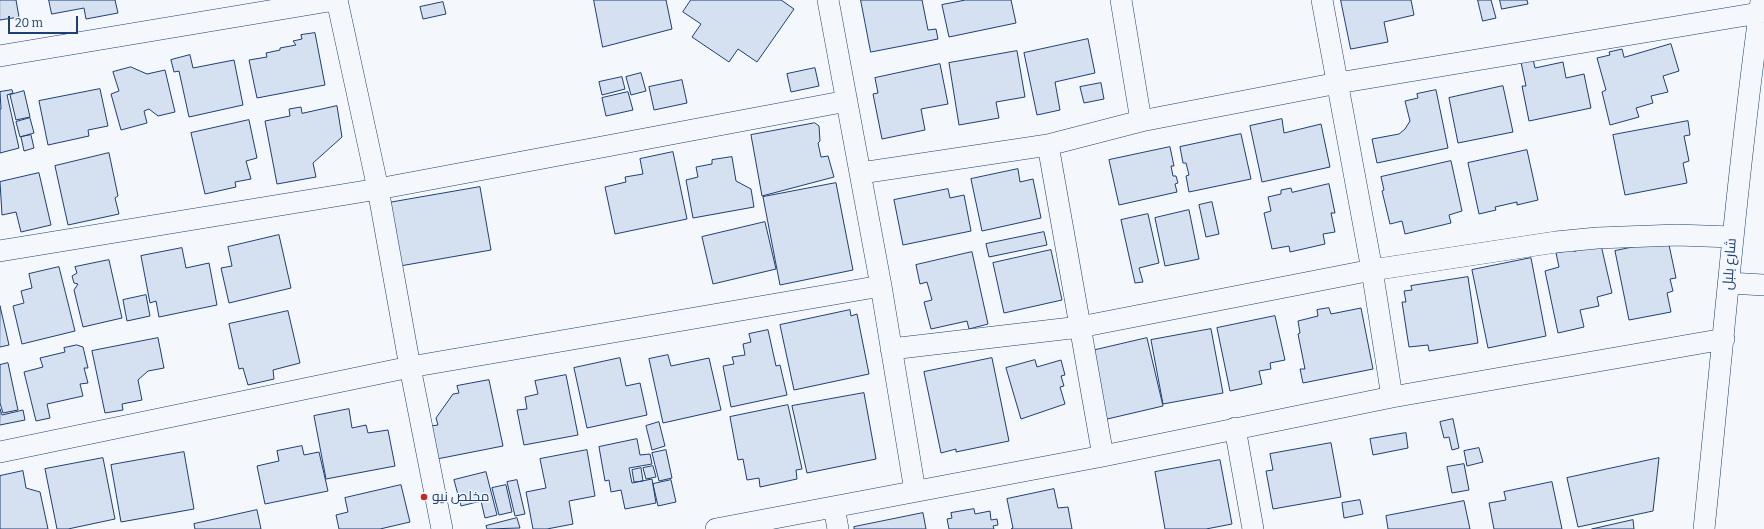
<!DOCTYPE html>
<html>
<head>
<meta charset="utf-8">
<style>
	body { margin:0 }
	#map { position:relative; width:1764px; height:529px; overflow:hidden; background:#f4f7fb; font-family:Bitter,serif }
	canvas { display:block }
	.scale { position:absolute; left:8px; top:16px; width:70px; height:18px; box-sizing:border-box; border:2px solid #1d3f73; border-top:0; padding-left:5px; font-size:12px; line-height:14px; white-space:nowrap; color:#1d3f73; -webkit-text-stroke:3px #f4f7fb; paint-order:stroke }
</style>
</head>
<body>
<div id="map">
<canvas width="1764" height="529"></canvas>
<div class="scale">20 m</div>
</div>
<script>
const ctx = document.querySelector('canvas').getContext('2d');
ctx.lineJoin = 'round';
function fill(path, color) { ctx.fillStyle = color; ctx.fill(path, 'evenodd'); }
function trace(path, color, width, dash) { ctx.strokeStyle = color; ctx.lineWidth = width; ctx.lineCap = dash ? 'butt' : 'round'; ctx.setLineDash(dash || []); ctx.stroke(path); }
function write(font, color, halo, rows, align = 'center') {
  ctx.font = font + ' Bitter,Cairo,serif'; ctx.lineWidth = 3; ctx.setLineDash([]); ctx.textBaseline = 'middle'; ctx.strokeStyle = halo; ctx.fillStyle = color; for (const [text, x, y, turn = 0] of rows) {
    ctx.save(); ctx.translate(x, y); ctx.rotate((+turn || 0) * Math.PI / 180); ctx.textAlign = isNaN(turn) ? turn : align; if (halo) ctx.strokeText(text, 0, 0); ctx.fillText(text, 0, 0); ctx.restore();
  }
}
const building = new Path2D(`
	M0 0H16L19 17 0 20Z
	M49 0H115L118 13 86 19 84 8 52 14Z
	M594 0H666L672 29 603 47Z
	M691 0H781L794 9 757 62 738 49 729 62 692 37 701 24 683 12Z
	M861 0H922L928 30 936 29 938 39 871 52Z
	M966 0H1011L1016 23 949 37 942 5Z
	M1341 0H1411L1414 15 1384 22 1388 42 1351 49Z
	M1478 0H1491L1496 18 1483 21Z
	M1500 0H1527L1528 4 1502 9Z
	M443 2 446 14 423 19 420 7Z
	M315 33 325 85 257 98 249 60 267 57 266 53 280 50V48L296 45 293 41 302 39 301 35Z
	M1088 39 1095 73 1055 82 1060 110 1037 115 1024 53Z
	M1671 44 1679 71 1663 76 1668 92 1651 96 1653 103 1636 108 1639 117 1610 125 1602 92 1606 90 1597 58 1610 55 1609 52 1622 49 1624 57Z
	M1017 51 1025 97 996 102 999 118 959 125 949 63Z
	M190 55 193 68 234 60 243 105 189 117 179 71 174 72 171 60Z
	M1533 59 1535 68 1563 62 1566 78 1584 74 1591 108 1529 121 1522 86H1526L1521 62Z
	M940 64 948 104 921 109 925 130 882 139 873 94 878 93 875 78Z
	M131 67 147 74 165 70 175 112 158 116 149 109 144 111 147 123 121 130 111 94 119 91 113 72Z
	M815 68 819 86 791 92 787 74Z
	M641 73 646 91 631 95 626 77Z
	M622 77 625 89 602 95 599 82Z
	M682 80 687 103 654 110 649 87Z
	M1101 83 1104 99 1084 103 1080 87Z
	M1503 86 1513 132 1458 143 1449 98Z
	M100 89 108 126 88 130 89 136 48 145 39 101Z
	M12 90 13 93 7 95 19 148 0 153V109H1L0 92Z
	M1436 90 1448 148 1377 163 1372 139 1399 134 1405 129 1410 121 1405 101 1418 98 1417 94Z
	M24 91 30 117 16 120 10 95Z
	M628 92 633 110 606 116 602 98Z
	M337 106 342 137 313 163 316 177 277 184 265 121 290 116 289 109 301 107 302 113Z
	M30 118 34 133 20 137 16 122Z
	M1282 119 1284 133 1321 124 1330 167 1262 182 1250 126Z
	M249 120 257 158 246 161 251 179 235 182 236 187 205 194 191 133Z
	M1688 121 1690 135 1684 136 1689 161 1683 163 1687 183 1625 195 1613 135Z
	M815 123 819 126 820 141 818 143 821 157 828 156 834 177 762 196 751 135Z
	M1241 134 1251 179 1189 192 1186 176 1189 175 1186 163H1183L1180 147Z
	M31 135 34 148 24 151 21 137Z
	M1170 147 1174 166H1171L1173 176H1176L1178 183 1175 184 1177 192 1119 205 1109 160Z
	M1527 150 1538 200 1517 205V202L1495 207 1496 210 1479 214 1468 163Z
	M673 152 687 219 615 234 605 187 626 182 625 177 643 174 640 159Z
	M109 153 118 196 115 198 119 214 68 225 55 166Z
	M732 157 736 181 751 189 754 207 693 218 686 180 698 177 696 167 712 164V160Z
	M1451 161 1462 211 1449 215 1451 223 1405 234 1402 221 1390 224 1382 191 1384 190 1381 177Z
	M1018 169 1020 182 1033 179 1041 218 982 231 971 179Z
	M39 173 51 225 21 232 16 212 2 215 0 182Z
	M836 183 853 270 780 285 763 197Z
	M1329 184 1335 213H1331L1335 232 1323 234 1325 244 1290 252 1289 246 1272 249 1264 213 1271 211 1268 197 1281 194V190L1291 188 1292 192Z
	M480 187 491 250 400 266 388 203Z
	M948 189 950 198 964 195 971 231 903 245 894 200Z
	M1212 202 1219 234 1206 237 1199 205Z
	M1189 210 1199 259 1165 266 1155 218Z
	M1148 214 1159 263 1139 268 1143 282 1135 283 1121 220Z
	M765 222 776 269 713 284 702 237Z
	M1044 232 1047 245 989 257 986 244Z
	M279 235 291 288 229 303 221 268 232 266 228 247Z
	M1668 240 1676 278 1670 279 1673 291 1667 293 1671 312 1629 320 1615 251Z
	M1601 245 1612 293 1597 297 1599 306 1580 310 1584 327 1558 333 1545 271 1559 267 1556 253 1574 249V251Z
	M182 248 186 268 209 263 217 305 159 317 156 301 150 303 141 256Z
	M1051 250 1062 300 1004 313 993 263Z
	M972 252 988 324 969 329 967 321 931 329 924 302 932 300 927 282 920 284 916 265Z
	M1531 258 1546 336 1488 348 1472 270Z
	M109 260 122 318 83 327 74 290 78 284 74 283 72 276 77 273 75 267Z
	M59 267 75 331 22 344 13 306 24 303 21 291 32 288 29 274Z
	M1468 277 1478 343 1429 351 1428 345 1409 347 1402 302H1406L1404 291 1412 290 1411 286Z
	M146 295 150 316 127 321 123 300Z
	M0 306 9 345 0 347Z
	M1329 308 1331 314 1361 308 1373 369 1303 383 1300 369H1305L1298 334 1300 333 1298 321 1318 316 1317 310Z
	M850 310 851 316 857 314 869 374 794 390 780 325Z
	M288 311 300 363 273 370 274 379 248 385 243 368 239 369 229 324Z
	M1275 316 1285 360 1270 363 1271 369 1259 371 1262 384 1230 391 1217 328Z
	M1211 329 1223 393 1163 404 1151 340Z
	M768 330 776 366 780 365 787 395 731 407 723 366 734 364 732 357 745 355 743 344 751 342 749 334Z
	M158 338 164 368 148 371 138 380 142 400 122 404 123 410 105 413 92 351Z
	M1147 338 1163 406 1103 420 1087 352Z
	M77 345 83 347 88 368H84L88 383 80 384 83 396 47 404 50 418 36 421 24 372 43 367 40 358 65 352 64 348Z
	M668 355 671 366 709 358 721 410 663 423 649 359Z
	M620 358 626 386 640 383 647 415 587 428 574 368Z
	M992 358 1009 441 956 452V449L941 453 924 372Z
	M1035 360 1037 367 1061 360 1065 375 1061 376 1064 386 1060 387 1065 404 1021 419 1006 368Z
	M8 363 18 410 3 413 0 403V365Z
	M566 375 578 435 524 445 517 410 527 409 525 397 538 394 535 381Z
	M489 380 503 446 437 459 431 426 438 425 436 418 453 394 459 393 457 386Z
	M864 393 876 459 807 473 792 406Z
	M788 405 802 469 796 470 797 479 760 487 759 478 747 480 743 459 738 460 730 417Z
	M0 409 2 415 23 410 25 420 0 425Z
	M349 409 352 428 366 425 368 433 388 430 395 466 326 479 314 416Z
	M1453 419 1459 448 1452 450 1449 437 1444 438 1440 422Z
	M659 422 665 446 652 450 646 426Z
	M1406 433 1408 448 1373 455 1370 439Z
	M637 439 640 455 650 454 652 464 629 468 632 483 652 479 656 503 625 509 621 490 611 492 609 480 605 481 599 447Z
	M1331 443 1341 497 1273 509 1266 471 1273 470 1270 454Z
	M302 446 304 455 319 452 328 491 265 504 257 466 279 461 277 451Z
	M1479 448 1483 462 1467 466 1464 451Z
	M587 450 595 496 569 501 573 524 547 529H533L526 492 546 488 540 459Z
	M666 450 672 478 659 481 652 453Z
	M184 452 194 509 121 522 111 465Z
	M103 458 115 519 68 529H57L45 469Z
	M1659 458 1653 511 1578 527 1567 478Z
	M1220 460 1232 524 1206 529H1165L1155 472Z
	M1464 464 1469 490 1452 493 1447 467Z
	M653 466 656 477 646 479 643 468Z
	M641 468 643 481 634 482 632 470Z
	M23 471 26 488 40 492 48 529H0V476Z
	M486 472 497 515 485 518 481 501 461 506 454 480Z
	M517 480 525 514 515 516 507 482Z
	M671 480 676 502 658 506 653 484Z
	M1552 482 1562 529H1494L1489 503 1506 500 1504 492Z
	M401 485 410 522 380 529H339L336 515 348 512 345 498Z
	M506 485 512 512 499 515 492 488Z
	M1054 489 1058 508 1068 507 1072 529H1011L1013 528 1007 499Z
	M1360 500 1363 514 1344 518 1342 503Z
	M1464 501 1470 529H1388L1386 516Z
	M974 509 975 514 990 511 991 520 997 519 998 525 993 526 994 529H949L947 519 952 518 951 513Z
	M257 510 261 529H195L194 524Z
	M923 513 926 529H854V527Z
	M517 518 520 528 487 529 486 526Z
	M1633 520 1634 529H1592Z`);
fill(building, '#d5e0f0');
trace(building, '#1d3f73', 1);
const street = new Path2D(`
	M337 0 378 189 410 367 442 529
	M828 0 881 286 915 491
	M1121 0 1141 121
	M1322 0 1372 270 1392 397
	M0 56 335 0
	M1048 145 1103 456
	M861 173 1048 145 1141 121 1338 83 1759 13
	M0 251 378 189 847 101
	M1729 283 1764 285
	M891 349 1080 327 1372 270 1556 242 1597 238 1677 235 1732 237
	M1235 428 1253 529
	M0 452 410 367 881 286
	M834 507 838 529
	M716 529 1103 456 1392 397 1724 339
	M1704 529C1722 353 1737 176 1761 1`);
trace(street, '#1d3f73', 22);
trace(street, '#f4f7fb', 21);
for (const [x, y, r, color] of [
	[424,497,4,"#c62828"]
]) { const dot = new Path2D(); dot.arc(x, y, r, 0, 2 * Math.PI); ctx.fillStyle = color; ctx.fill(dot); trace(dot, '#f4f7fb', 1.5); }
write('14px', '#1d3f73', '#f4f7fb', [
	["شارع بلبل",1730,264,-86]
]);
write('14px', '#1d3f73', '#f4f7fb', [
	["مخلص نيو",432,497]
], 'left');
</script>
</body>
</html>
